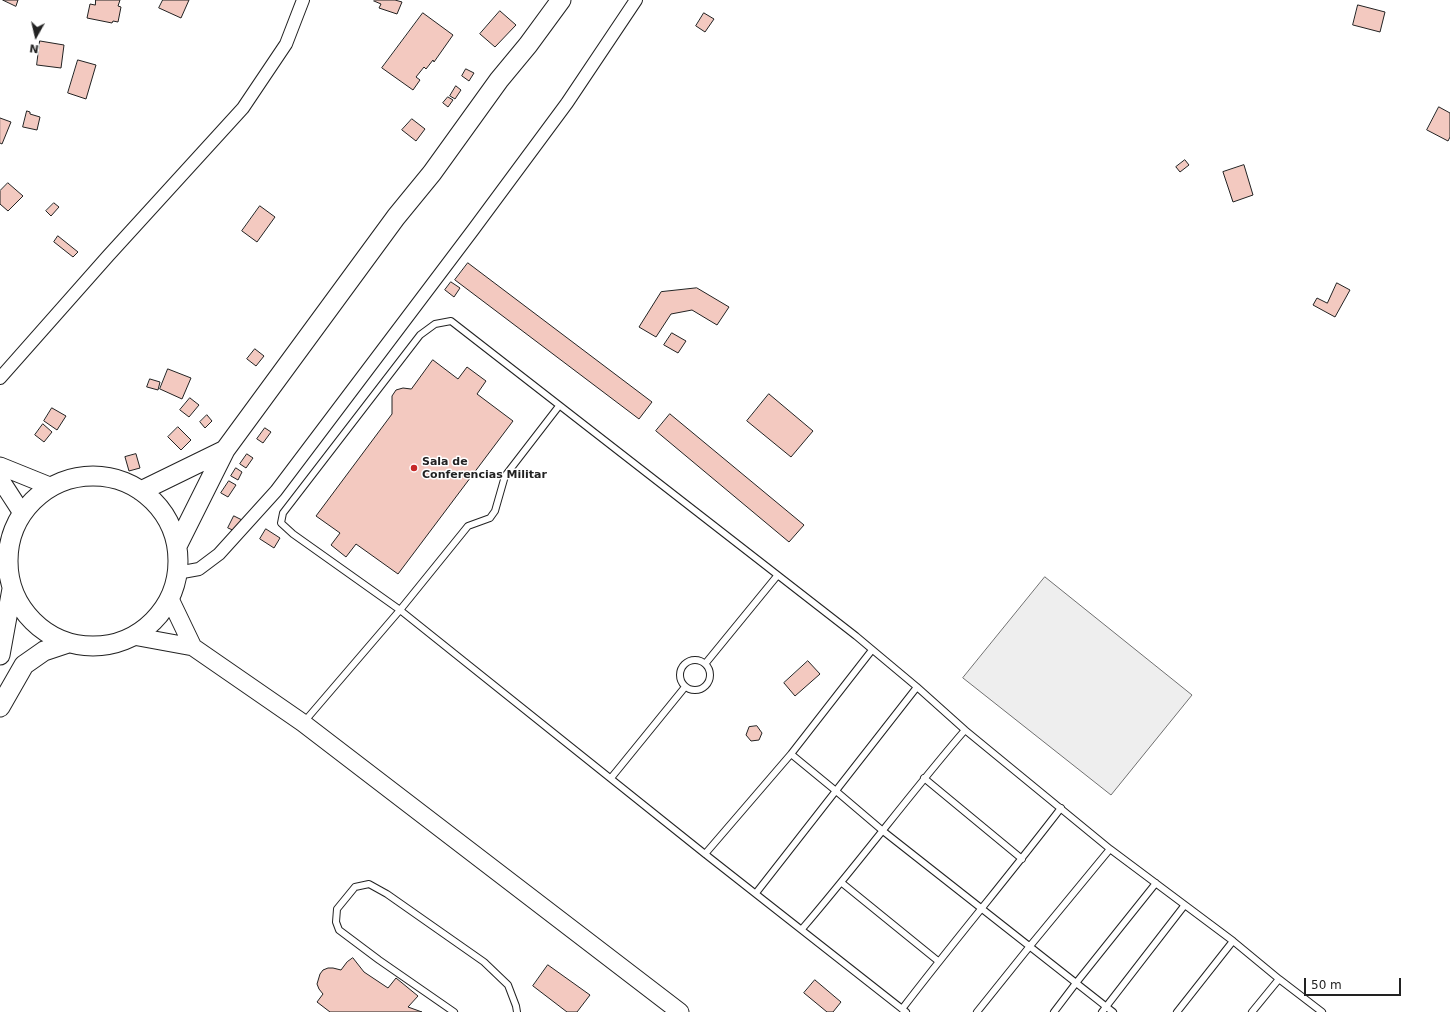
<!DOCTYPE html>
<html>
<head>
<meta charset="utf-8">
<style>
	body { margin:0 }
	#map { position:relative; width:1450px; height:1012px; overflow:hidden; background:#fff; font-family:"DejaVu Sans",sans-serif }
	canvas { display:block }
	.north { position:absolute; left:16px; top:16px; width:40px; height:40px; -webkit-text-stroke:3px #fff; paint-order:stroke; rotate:188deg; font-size:11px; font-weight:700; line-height:16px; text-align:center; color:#222 }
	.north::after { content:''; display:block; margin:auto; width:14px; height:18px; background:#222; clip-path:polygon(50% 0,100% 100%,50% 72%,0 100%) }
	.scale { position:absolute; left:1304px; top:978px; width:97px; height:18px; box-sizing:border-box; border:2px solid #222; border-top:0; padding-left:5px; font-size:12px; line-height:14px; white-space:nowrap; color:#222; -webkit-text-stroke:3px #fff; paint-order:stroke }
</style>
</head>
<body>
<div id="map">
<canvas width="1450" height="1012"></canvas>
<div class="north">N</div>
<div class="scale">50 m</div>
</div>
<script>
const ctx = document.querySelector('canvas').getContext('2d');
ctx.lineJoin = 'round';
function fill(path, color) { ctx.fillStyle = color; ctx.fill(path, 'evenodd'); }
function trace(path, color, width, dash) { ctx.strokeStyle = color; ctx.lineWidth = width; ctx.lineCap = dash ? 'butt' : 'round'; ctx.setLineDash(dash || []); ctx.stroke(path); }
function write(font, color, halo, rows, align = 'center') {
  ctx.font = font + ' "DejaVu Sans",sans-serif'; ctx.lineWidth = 3; ctx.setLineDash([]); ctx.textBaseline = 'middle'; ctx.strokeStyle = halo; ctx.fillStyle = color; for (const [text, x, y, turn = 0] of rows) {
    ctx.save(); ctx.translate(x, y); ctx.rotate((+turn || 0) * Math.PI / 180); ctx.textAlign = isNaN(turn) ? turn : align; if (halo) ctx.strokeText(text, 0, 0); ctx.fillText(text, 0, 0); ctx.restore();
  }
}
const green = new Path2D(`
	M1045 577 1192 695 1111 795 963 678Z`);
fill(green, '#eee');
trace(green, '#6f6f6f', 1);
const building = new Path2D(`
	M3 0H18L16 6Z
	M96 0H120L118 6 121 7 118 22 113 21 112 23 87 18 90 4 95 5Z
	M163 0H189L181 18 159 8Z
	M375 0H395L402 2 397 14 379 8 381 4 374 1Z
	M1358 5 1385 12 1380 32 1353 25Z
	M500 11 516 25 495 47 480 34Z
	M423 13 453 35 434 62 433 60 426 69 424 67 416 77 420 80 413 90 382 68Z
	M704 13 714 19 705 32 696 26Z
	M40 41 64 45 61 68 37 65Z
	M78 60 96 65 86 99 68 93Z
	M466 69 474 73 469 81 462 76Z
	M456 86 461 90 455 99 450 96Z
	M448 97 453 100 448 107 443 103Z
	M1439 107 1450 113V137L1448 141 1427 130Z
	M27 111 30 112V114L40 117 37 130 23 127Z
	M0 118 11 122 2 144 0 143Z
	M412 119 425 129 416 141 402 130Z
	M1185 160 1189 165 1180 172 1176 167Z
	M1244 165 1253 195 1233 202 1223 172Z
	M8 183 23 196 8 211 0 204V191Z
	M54 203 59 207 51 216 46 211Z
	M260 206 275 217 257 242 242 231Z
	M58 236 78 252 73 257 54 242Z
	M468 263 652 402 639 419 455 280Z
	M451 282 460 288 454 297 445 290Z
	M1337 283 1350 290 1335 317 1313 305 1317 298 1327 303Z
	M697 288 729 307 717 325 692 310 671 314 656 337 639 327 661 292Z
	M672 333 686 341 678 353 664 345Z
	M255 349 264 356 256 366 247 359Z
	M433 360 458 379 467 367 486 381 477 394 513 421 398 574 356 544 346 557 331 545 340 533 316 516 392 414V396L396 390 403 388 411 389Z
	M168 369 191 378 182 399 160 389Z
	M150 379 160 382 158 390 147 387Z
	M769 394 813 431 791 457 747 421Z
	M190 398 199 405 189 417 180 410Z
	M52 408 66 416 57 430 44 421Z
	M670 414 804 525 789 542 656 431Z
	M207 415 212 421 205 428 200 422Z
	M43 424 52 432 44 442 35 435Z
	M178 427 191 440 181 450 168 437Z
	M265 428 271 432 263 443 257 439Z
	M136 454 140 468 129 471 125 457Z
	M247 454 253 458 246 468 240 464Z
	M236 468 242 472 238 480 231 476Z
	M229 481 236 485 228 497 221 493Z
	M234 516 242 520 237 532 228 528Z
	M266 529 280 538 274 548 260 539Z
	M808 661 820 674 795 696 784 683Z
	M757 726 762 733 759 740 751 741 746 735 749 727Z
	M353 958 364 972 388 988 396 978 418 996 408 1007 422 1012H330L317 1002 323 994 319 989 317 984 320 974 323 970 328 968H333L341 970 347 962Z
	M548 965 590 995 577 1012H567L533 986Z
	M815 980 841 1002 833 1012H827L804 993Z`);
fill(building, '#f3c9c0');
trace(building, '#222', 1);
const lane = new Path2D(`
	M680 675a15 15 0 1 1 30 0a15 15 0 1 1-30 0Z
	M705 664 777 576
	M304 722 400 610 468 526 490 518 495 511 505 476 559 406
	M791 754 836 791 883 831 1113 1012
	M611 778 685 687
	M924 778 1022 859
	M705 854 791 754 872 650
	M842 883 938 961
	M756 893 917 687
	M802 929C858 864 909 795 965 730
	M902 1009C954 941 1009 876 1061 808
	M454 1012 379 960 339 930 336 922 337 909 355 887 369 884 387 894 484 962 508 985 516 1006 517 1012
	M906 1012 705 854 400 610 293 534 281 523 283 513 420 335 435 324 451 321 856 636 917 687 965 730 1110 849 1233 941 1279 979 1322 1012
	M977 1012 1030 946 1110 849
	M1054 1012 1076 983 1156 883
	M1102 1012 1184 906
	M1177 1012 1233 941
	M1252 1012 1279 979`);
const street = new Path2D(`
	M0 378 108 256 243 108 286 44 303 0
	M177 573 199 569 219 554 276 491 473 230 567 103 636 0`);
const secondary = new Path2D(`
	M0 466 52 487
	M0 479 22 513
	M170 599 193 647
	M133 636 193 647 303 723 680 1012`);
const primary = new Path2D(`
	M8 561a85 85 0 1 1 170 0a85 85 0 1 1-170 0Z
	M141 491 225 450
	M177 546 225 450 396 217 432 173 499 80 528 45 561 0
	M0 655 12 589
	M0 707 24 665 44 651 68 643`);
trace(lane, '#222', 8);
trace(street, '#222', 14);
trace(secondary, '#222', 19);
trace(primary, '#222', 21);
trace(lane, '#fff', 6);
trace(street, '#fff', 12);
trace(secondary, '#fff', 17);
trace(primary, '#fff', 19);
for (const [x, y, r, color] of [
	[414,468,4,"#c62828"]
]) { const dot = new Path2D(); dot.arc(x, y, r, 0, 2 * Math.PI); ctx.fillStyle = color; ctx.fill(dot); trace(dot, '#fff', 1.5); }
write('bold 11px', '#222', '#fff', [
	["Sala de",422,462],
	["Conferencias Militar",422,475]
], 'left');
</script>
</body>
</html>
